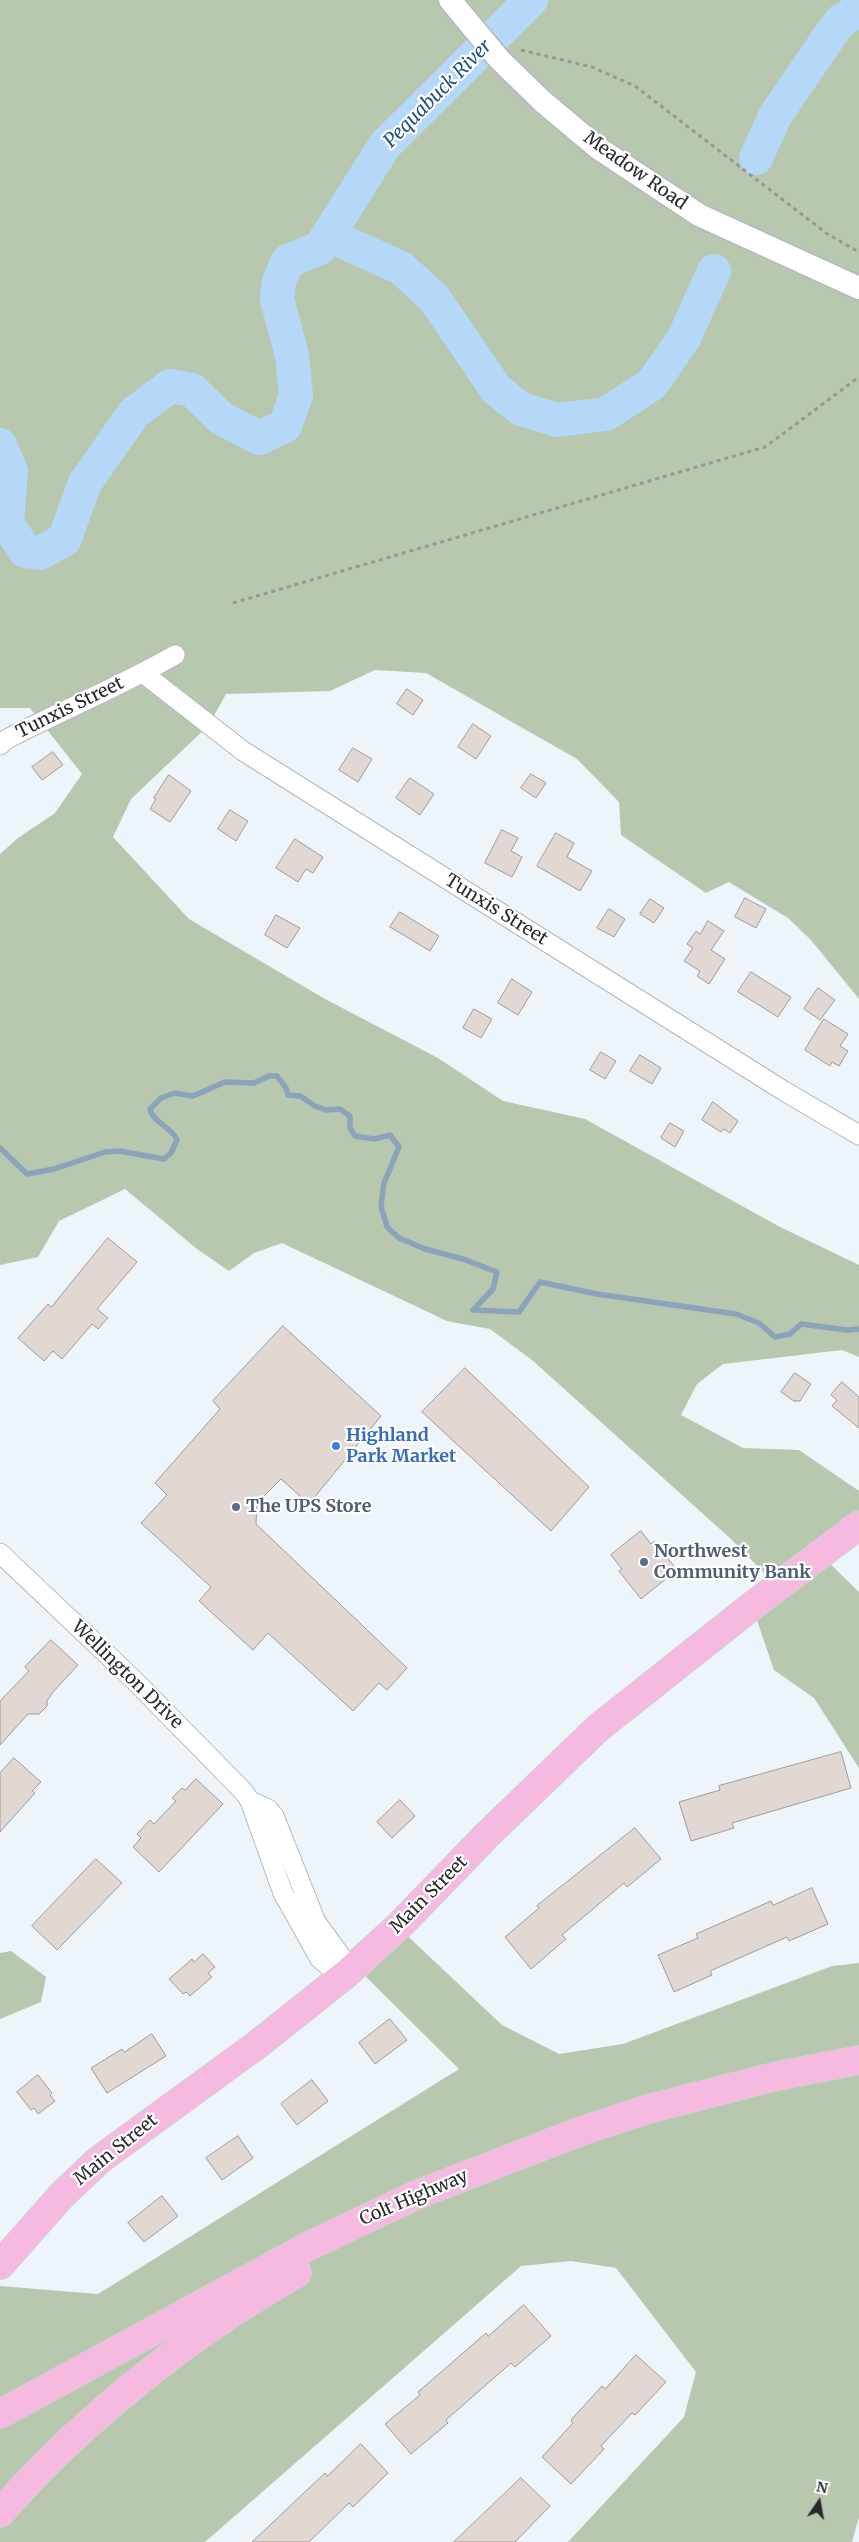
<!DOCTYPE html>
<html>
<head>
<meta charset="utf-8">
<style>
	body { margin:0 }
	#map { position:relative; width:859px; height:2542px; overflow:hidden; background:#edf4fa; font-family:Merriweather,serif }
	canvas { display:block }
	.north { position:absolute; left:794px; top:2477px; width:50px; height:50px; -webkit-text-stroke:4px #fff; paint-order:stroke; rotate:12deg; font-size:14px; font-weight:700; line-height:20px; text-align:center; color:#282a2c }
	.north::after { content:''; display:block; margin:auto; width:18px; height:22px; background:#282a2c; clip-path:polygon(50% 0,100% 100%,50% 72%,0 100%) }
</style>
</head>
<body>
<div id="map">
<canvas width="859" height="2542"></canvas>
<div class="north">N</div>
</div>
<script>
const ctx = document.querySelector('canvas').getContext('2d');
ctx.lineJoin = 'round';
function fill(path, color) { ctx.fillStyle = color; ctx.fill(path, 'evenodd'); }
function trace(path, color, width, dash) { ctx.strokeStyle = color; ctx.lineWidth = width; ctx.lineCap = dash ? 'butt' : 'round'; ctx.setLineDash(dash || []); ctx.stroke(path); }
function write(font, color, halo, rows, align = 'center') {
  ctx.font = font + ' Merriweather,serif'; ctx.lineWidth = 4.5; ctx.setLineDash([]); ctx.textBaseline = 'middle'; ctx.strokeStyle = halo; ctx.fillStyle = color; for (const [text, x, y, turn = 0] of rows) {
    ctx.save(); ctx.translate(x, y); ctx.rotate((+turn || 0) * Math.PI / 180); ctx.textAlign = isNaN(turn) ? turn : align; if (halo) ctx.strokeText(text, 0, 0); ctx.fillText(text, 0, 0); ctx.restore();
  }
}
fill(new Path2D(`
	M0 0H859V999L811 940 788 918 729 882 706 893 621 835 619 802 577 759 426 673 375 670 330 691 226 694 209 725 131 799 113 837 189 919 325 999 438 1058 503 1101 585 1119 780 1227 859 1265V1357L842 1350 723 1364 697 1384 681 1415 743 1448 799 1450 859 1491V1525L821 1555 859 1592V1768L814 1698 774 1670 752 1606 767 1576 731 1539 532 1360 490 1329 447 1321 282 1243 254 1253 229 1271 197 1249 125 1189 59 1221 38 1257 0 1265V854L18 838 55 813 82 774 30 708H0Z
	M398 1927 502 2025 559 2054 623 2044 832 1966 859 1963V2517L852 2542H568L684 2417 696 2372 616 2268 571 2261 521 2266 205 2542H0V2286L98 2294 459 2069 355 1966Z
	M11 1951 46 1977 41 2002 0 2019V1953Z`), '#b7c8ae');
trace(new Path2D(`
	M0 1148 27 1174 54 1169 105 1152 119 1151 164 1159 171 1153 177 1140C172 1127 153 1123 150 1109L161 1098 175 1093 193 1096 225 1082 254 1083 269 1076H277L286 1088 288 1095 300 1096 315 1106 326 1110 340 1109 350 1116V1128L355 1136 374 1139 390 1135 399 1147 384 1183 381 1206 387 1227 399 1238 425 1249 463 1259 497 1272 493 1289 473 1310 519 1312 540 1282 597 1294 736 1314 759 1323 775 1337 790 1334 801 1324 847 1330 859 1329`), '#8ba3bb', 5.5);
trace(new Path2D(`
	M756 158 775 116 833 31 842 20 859 10
	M328 235 401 268 434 298 496 389 521 409 558 420 606 414 652 384 684 338 714 271
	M0 445 11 471 7 523 25 551 40 553 64 540 85 483 134 413 170 386 192 390 221 418 259 438 285 426 296 396 292 355 277 299 279 281 288 261 320 248 385 145 531 0`), '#b5d7f8', 34);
const building = new Path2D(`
	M407 689 423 700 413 715 397 704Z
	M473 724 491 736 476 759 458 747Z
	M353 748 372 759 358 782 339 770Z
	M53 752 63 765 42 780 32 767Z
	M531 774 546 783 536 798 521 788Z
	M169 775 191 791 170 822 150 809 156 799 154 798Z
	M410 778 434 794 420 815 396 798Z
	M230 810 248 821 236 841 218 829Z
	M502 830 518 838 511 851 522 857 512 877 485 863Z
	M556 833 574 843 567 857 592 871 580 891 537 866Z
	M295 839 323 857 313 873 306 869 298 882 276 868Z
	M745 898 766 909 756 928 735 917Z
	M650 899 664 908 654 923 640 914Z
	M609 909 625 919 614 937 597 928Z
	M400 912 439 936 430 951 390 927Z
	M276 915 300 928 287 948 265 935Z
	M708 921 724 931 711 950 725 959 709 984 697 976 700 971 684 961 693 948 687 944 696 931 700 934Z
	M751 972 791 997 778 1017 738 992Z
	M512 979 532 992 518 1015 498 1003Z
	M818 988 835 1000 820 1020 804 1009Z
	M474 1009 492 1019 481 1038 463 1028Z
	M824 1019 848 1034 840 1046 848 1051 839 1066 832 1062 830 1066 805 1050Z
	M601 1052 616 1061 605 1079 590 1070Z
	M640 1055 661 1068 652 1084 630 1071Z
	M713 1102 738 1121 730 1133 724 1129 721 1132 702 1120Z
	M670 1123 684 1131 675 1147 661 1138Z
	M108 1238 137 1262 97 1309 108 1318 98 1329 92 1324 62 1359 53 1351 44 1361 18 1338 48 1304 51 1307Z
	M283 1326 381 1416 309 1504 281 1479 257 1503 256 1524 407 1668 387 1690 379 1683 353 1711 268 1633 253 1650 199 1601 211 1587 141 1523 167 1495 155 1483 220 1409 213 1401Z
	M465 1368 589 1487 551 1531 422 1412Z
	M795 1373 811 1384 800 1401H794L781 1392Z
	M842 1382 859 1397V1428L832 1406 837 1400 831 1395Z
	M641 1531 651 1544 654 1541 677 1570 641 1599 619 1571 622 1569 611 1555Z
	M51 1640 78 1665 53 1692 47 1701V1706L39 1714H28L0 1745V1701L29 1671 25 1667Z
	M841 1752 851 1788 732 1823 734 1828 691 1841 679 1802 720 1790 719 1786Z
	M14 1758 41 1782 32 1791 35 1793 0 1832V1773Z
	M196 1779 223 1804 159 1872 133 1847 141 1838 137 1834 150 1820 154 1824 176 1801 172 1798 182 1788 185 1790Z
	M400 1800 415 1816 392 1838 377 1822Z
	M635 1828 661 1859 627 1887 624 1883 562 1935 566 1939 531 1969 505 1937 539 1908 537 1906Z
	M96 1859 122 1883 57 1950 32 1926Z
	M812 1888 828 1924 789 1941 787 1937 710 1971 712 1975 674 1992 658 1955 698 1938 696 1934 771 1901 773 1905Z
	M203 1954 215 1967 208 1973 212 1977 190 1996 186 1992 183 1994 169 1979 192 1959 194 1962Z
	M390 2019 407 2040 375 2064 359 2043Z
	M152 2034 166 2056 107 2093 91 2068 122 2049 124 2052Z
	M38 2075 52 2093 50 2095 55 2101 38 2114 34 2108 31 2110 17 2092Z
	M312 2080 328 2101 297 2125 281 2104Z
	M238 2136 253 2158 222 2180 206 2158Z
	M162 2196 178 2216 144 2242 128 2223Z
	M524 2305 551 2336 515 2367 511 2363 446 2420 448 2423 411 2454 385 2424 420 2395 418 2392 486 2333 488 2336Z
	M636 2355 666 2382 635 2415 632 2413 601 2446 604 2449 571 2484 542 2457 573 2423 571 2420 602 2386 605 2389Z
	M361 2444 388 2473 353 2507 349 2503 309 2542H252L325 2473 327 2476Z
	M521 2478 550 2506 515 2542H454Z`);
fill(building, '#e1d8d4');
trace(building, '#a29a96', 1);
const minor = new Path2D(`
	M143 673 243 751 784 1091 859 1135
	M0 745 7 739C63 710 121 686 175 655
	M0 1553 135 1681 243 1791 250 1801 283 1893 320 1959 332 1969 346 1974
	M250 1801 268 1809 274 1816 316 1922 343 1959 346 1974`);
const tertiary = new Path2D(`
	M450 0 499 59 542 101 598 148 699 215 859 288`);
const trunk = new Path2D(`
	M0 2265 62 2195 99 2160 258 2044 346 1974 400 1925 486 1836 598 1728 752 1606 859 1525
	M0 2414 309 2246 416 2195 584 2130 648 2109 777 2076 859 2060
	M0 2513C84 2418 187 2336 297 2273`);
trace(minor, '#b2b9bf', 21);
trace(tertiary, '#b2b9bf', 25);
trace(trunk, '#d0d0d1', 30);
trace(new Path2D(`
	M521 50 592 67 635 86 826 233 859 252
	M233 603 765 447 859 377`), '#94989d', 3, [4, 4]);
trace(minor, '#fff', 19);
trace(tertiary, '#fff', 22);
trace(trunk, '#f6bae0', 28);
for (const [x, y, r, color] of [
	[336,1446,5,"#3f7fe0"],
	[236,1507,5,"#5c6f8a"],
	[644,1562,5,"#5c6f8a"]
]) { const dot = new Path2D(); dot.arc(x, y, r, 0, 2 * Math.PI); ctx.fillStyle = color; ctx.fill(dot); trace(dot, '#fff', 2); }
write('18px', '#282a2c', '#fff', [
	["Meadow Road",635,171,35],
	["Tunxis Street",70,708,-26],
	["Tunxis Street",496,910,32],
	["Wellington Drive",127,1675,44],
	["Main Street",429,1895,-45],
	["Main Street",116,2150,-39],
	["Colt Highway",414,2198,-23]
]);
write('bold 18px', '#366cbe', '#fff', [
	["Highland",346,1436],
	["Park Market",346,1457]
], 'left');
write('bold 18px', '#4e5e75', '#fff', [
	["The UPS Store",246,1507],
	["Northwest",654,1552],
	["Community Bank",654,1573]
], 'left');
write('italic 19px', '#21527d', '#fff', [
	["Pequabuck River",438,94,-45]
]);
</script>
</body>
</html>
